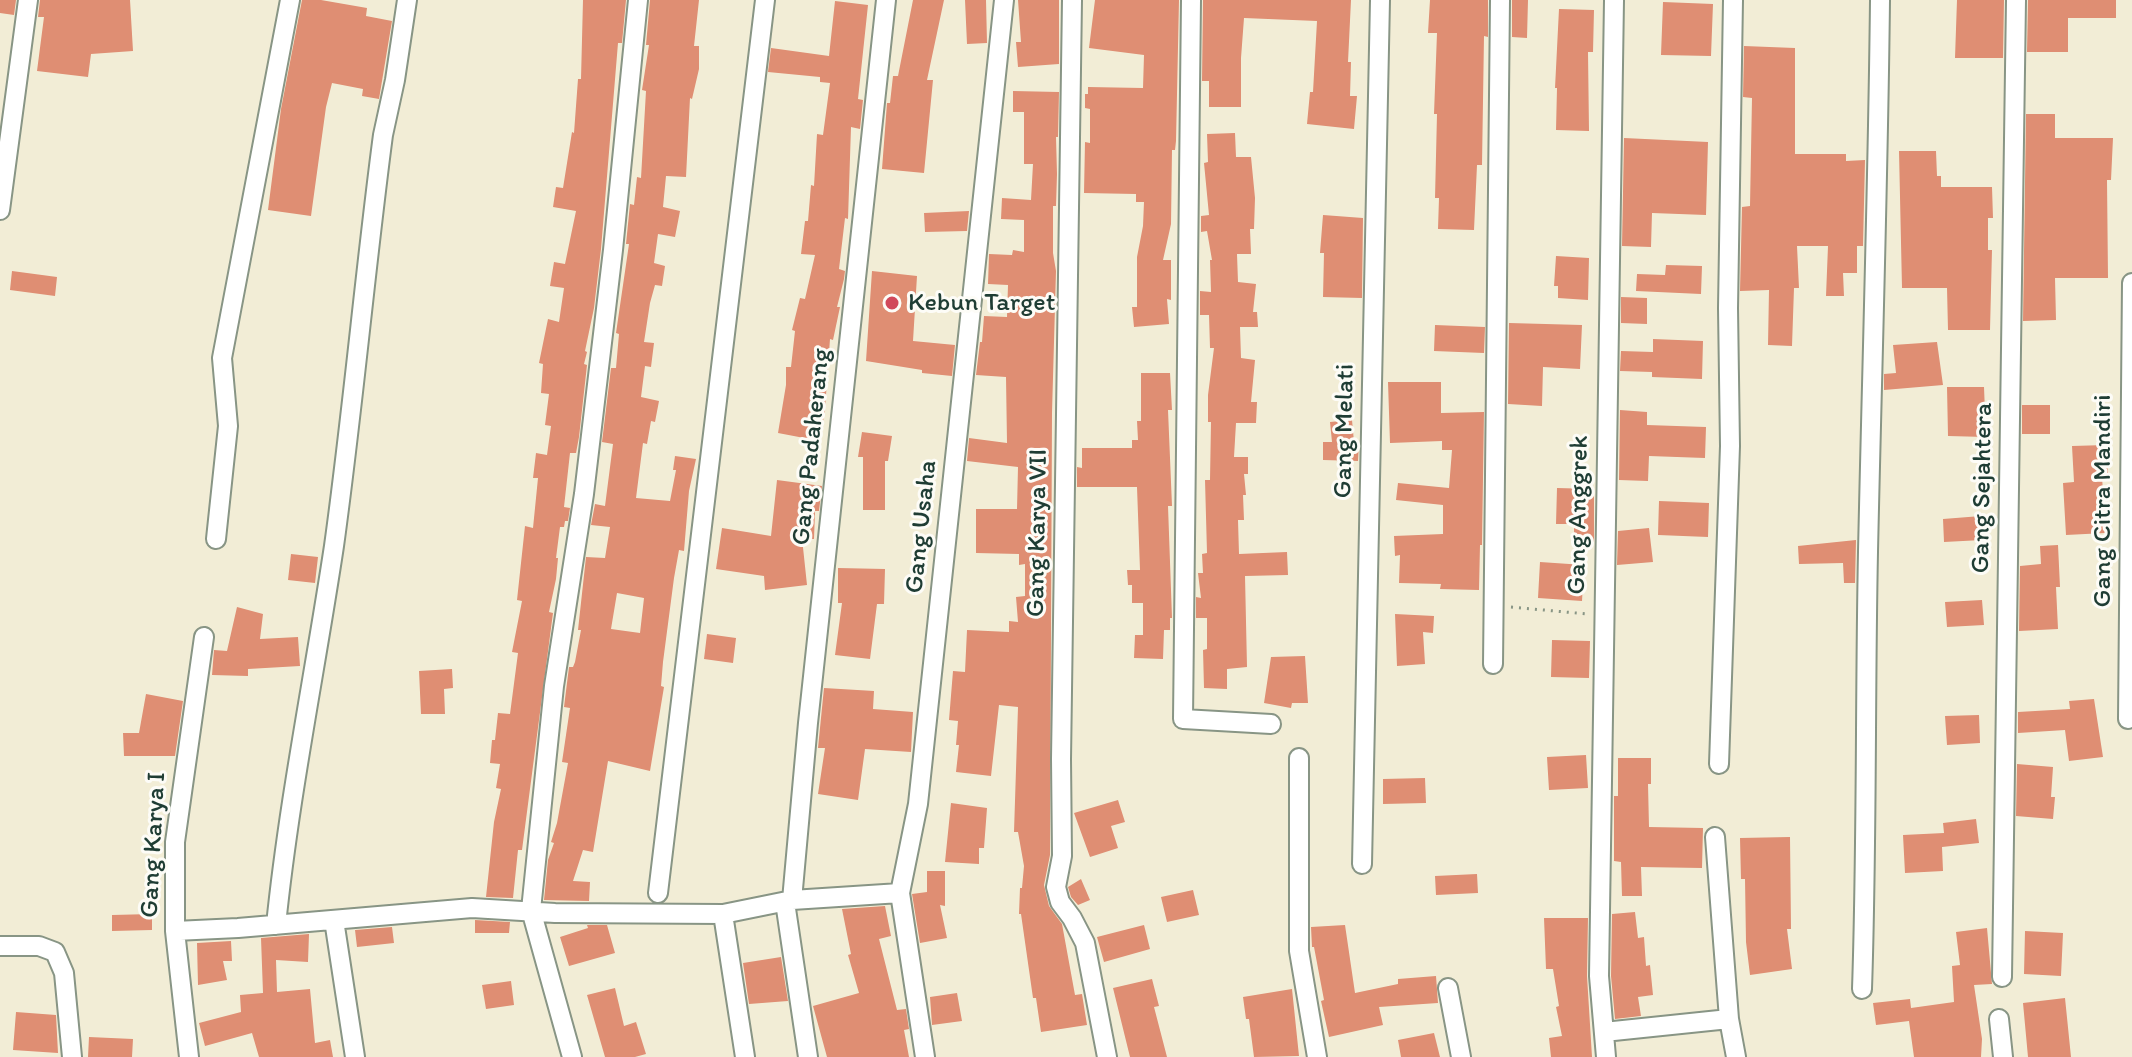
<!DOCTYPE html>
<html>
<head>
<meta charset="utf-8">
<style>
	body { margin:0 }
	canvas { display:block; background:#f2edd6 }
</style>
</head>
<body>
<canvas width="2132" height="1057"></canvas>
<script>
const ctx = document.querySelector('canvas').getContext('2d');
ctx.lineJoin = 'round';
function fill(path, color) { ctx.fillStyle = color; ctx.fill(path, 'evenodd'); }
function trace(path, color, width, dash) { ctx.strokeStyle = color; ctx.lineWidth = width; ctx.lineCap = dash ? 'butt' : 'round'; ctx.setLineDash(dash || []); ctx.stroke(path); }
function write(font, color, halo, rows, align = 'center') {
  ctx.font = font + ' Itim,sans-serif'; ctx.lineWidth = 6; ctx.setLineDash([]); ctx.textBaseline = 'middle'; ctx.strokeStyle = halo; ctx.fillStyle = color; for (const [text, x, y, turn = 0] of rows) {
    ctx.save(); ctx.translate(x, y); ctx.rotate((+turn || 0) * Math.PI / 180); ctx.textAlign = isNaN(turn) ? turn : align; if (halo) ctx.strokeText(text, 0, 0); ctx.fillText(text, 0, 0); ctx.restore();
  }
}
fill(new Path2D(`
	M0 0H16L14 15 0 13Z
	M40 0H130L133 51 91 54 88 77 37 71 44 17H38Z
	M302 0H321L367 8 366 16 392 21 379 99 362 96 363 89 332 83 326 107 311 216 268 210 281 109Z
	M583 0H626L622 43H618L601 249 594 308 585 351 587 352 584 364 587 365 579 437 576 453H570L564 507 570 508 568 521H565L564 527H560L556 558H558L556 579 549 612 553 613 522 850H518L513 898 486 897 494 822 501 789 496 788 500 764 490 763 492 740H495L498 713 510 714 518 653 512 652 522 601 517 600 525 526 533 528 538 478H533L536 453 547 455 551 426 545 425 549 394 541 393 543 364 539 363 548 319 559 322 564 288 550 286 554 262 565 264 576 211 553 207 556 187 563 188 572 132 574 133 578 79H581Z
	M650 0H699L694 46H699V69L692 99 690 98 686 177 666 176 663 207 680 211 675 237 658 234 654 263 665 266 662 286 655 285 650 303 644 342 654 343 651 367 645 366 641 397 659 401 655 422 651 421 647 444 643 443 636 498 670 501 676 470H673L675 456 696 459 689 491 684 551 679 550 674 578 663 662 661 686 664 687 650 771 608 761 593 852 583 850 573 881 590 882 589 901 544 900 548 860 554 843 551 842 557 823 568 763 562 762 570 708 564 707 569 667H573L575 662 581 630H578L586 557 605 558 610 527 591 525 595 504 605 506 613 444 602 442 611 368H616L619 334 616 333 629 244H626L630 204 634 205 637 177 641 178 646 91 642 90 649 45H646ZM617 593 644 598 640 633 611 629Z
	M913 0H944L927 80H933L924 173 882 169 887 103H890L893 76H898Z
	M965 0H986L987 43 967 44Z
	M1018 0H1059V64L1018 67 1016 42H1021Z
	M1095 0H1179L1176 141 1175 150H1172L1171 224 1163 260H1171V300L1167 299 1169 324 1134 327 1132 307H1137V257L1143 226 1144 202H1136V194L1084 193 1085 142 1090 143V109L1085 108V94H1088V87L1143 88 1144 55 1089 48Z
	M1203 0H1351L1348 62H1351L1350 96H1357L1354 129 1307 124 1310 92H1313L1317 21 1244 18 1241 58V107H1209V81H1202Z
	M1430 0H1488V37L1484 36 1482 165H1477L1474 230 1438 229 1439 198H1435L1437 114H1434L1437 33H1428Z
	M1512 0H1528L1527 38 1512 37Z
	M1957 0H2004L2003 58H1955Z
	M2028 0H2116V18H2068V52H2027Z
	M835 1 868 5 858 99 863 100 860 129 851 127 848 219 845 218 839 269 845 271 844 279 837 307H840L833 340 830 339 825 409 820 441 778 433 786 385V367H791L795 331 792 330 800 298 805 299 815 255 801 254 805 221H808L811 185 814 186 817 134 823 135 830 83 820 82V77L768 72 771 48 829 56Z
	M1663 2 1713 4 1711 56 1661 55Z
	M1559 9 1594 10 1593 52H1588L1589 131 1556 130 1557 88H1555Z
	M1744 46 1795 48V154H1846V161L1865 160 1863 246H1857V273H1843L1844 296H1826L1828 246H1797L1799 288H1794L1792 346 1768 345 1769 290 1740 291 1742 207 1750 206 1752 98 1743 97Z
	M1013 91 1059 92 1058 137H1056L1057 174 1056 206H1053V253L1056 271 1052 413 1050 855 1044 885 1049 906 1062 924 1075 995 1082 994 1087 1025 1041 1032 1036 998H1033L1021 914H1019L1020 888H1022L1024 866 1018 832H1014L1018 707 999 705 991 776 956 772 959 745H956L958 721 949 720 953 671 965 672 967 630 1009 632V621L1018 622 1016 597 1025 596V564L1019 565V554L976 553V509H1017L1018 467 967 461 969 438 1007 443 1006 377 976 375 980 342H982L984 316 1007 317 1008 285 988 284 989 254 1012 255 1013 250 1024 252V220L1001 219 1002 198 1031 200 1033 164H1024V112H1013Z
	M2026 114H2055V138H2113L2111 180H2107L2108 278H2055L2056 320 2023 321Z
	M1235 133 1236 157H1251L1255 198 1254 229H1250L1251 254H1237L1238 282 1256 284 1253 312H1257L1258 327H1240L1241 358 1255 360 1251 402H1257L1256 423H1236L1234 457H1248V474H1244L1246 495H1243L1244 520H1238L1239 554 1287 552 1288 575 1245 576 1247 667 1227 669V689L1204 688 1203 650 1207 649V618H1196V597L1201 598 1198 573H1203L1202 554 1207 553 1205 480H1210L1211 422H1208V395L1214 348H1210L1209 315H1200V291L1211 292 1210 260H1212L1207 231 1201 232V216L1209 215 1204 163 1208 162 1207 134Z
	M1624 138 1708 142 1706 215 1652 213 1651 247 1622 246Z
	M1899 151H1936L1937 176H1941V187H1992L1993 218H1988V250H1992L1990 330H1948L1947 288H1902Z
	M969 211 967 231 925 232 924 213Z
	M1323 215 1363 218 1362 298 1323 297 1324 253H1320Z
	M1556 256 1589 258 1588 300 1558 298V286H1554Z
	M1666 265 1702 266 1701 294 1636 291 1637 274 1665 275Z
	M12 271 57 277 55 296 10 290Z
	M872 271 917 276 913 341 955 345 952 376 922 373V370L866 361Z
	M1621 297 1647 298V324L1621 323Z
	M1509 323 1582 325 1580 369 1543 367 1542 406 1508 404Z
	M1435 325 1485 327 1484 353 1434 351Z
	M1653 339 1703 341 1702 379 1652 377V372L1620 371 1621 351 1653 352Z
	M1937 342 1943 385 1884 390V374L1896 373 1893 345Z
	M1141 373H1170L1172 410H1168L1172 506H1168L1172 618H1170V630H1164L1163 659 1134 658 1135 635H1143V603H1132V585H1128L1127 570H1140L1137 487H1077V467L1082 468V448H1132V440H1138L1137 421H1141Z
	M1388 382H1441V413L1484 412 1482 545H1480L1479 590 1440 589 1441 584 1399 583 1400 555 1395 556 1394 536 1443 534V505L1396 500 1398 483 1449 488 1452 450H1442V441L1390 443Z
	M1947 387H1984L1986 437 1948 436Z
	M2022 405H2050V434H2022Z
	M1620 410 1647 412V425L1706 427 1705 458 1649 456 1648 481 1619 480Z
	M1352 420 1354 442 1359 443 1358 461 1323 460V442H1332L1330 422Z
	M862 432 892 436 888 461H885V510H863V457H858Z
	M2106 445 2108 474 2102 475 2105 533 2066 535 2063 483 2074 482 2072 446Z
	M777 480 822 486 819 511H815L814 539 802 538 807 585 765 590 764 576 716 569 722 528 771 536Z
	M1557 488 1594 489V542H1574V524H1556Z
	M1659 501 1709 503 1708 537 1658 535Z
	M1981 516 1982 540 1944 542 1943 519Z
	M1649 528 1653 562 1617 565 1618 531Z
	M1856 540 1855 583H1844L1843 563 1799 564 1798 546Z
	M2058 545 2060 587H2056L2058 629 2019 631 2020 566 2041 564 2040 546Z
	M291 554 318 557 315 583 288 580Z
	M1540 562 1584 565 1582 601 1538 598Z
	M838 568 885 569 884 604H877L870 659 835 655 842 603H838Z
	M1982 600 1984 625 1947 627 1945 602Z
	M237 607 263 614 260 639 298 637 300 666 248 669V676L212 675 214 650 227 651Z
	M1395 614 1434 616 1433 633 1423 632 1425 664 1397 666Z
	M707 634 736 638 733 663 704 659Z
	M1552 640 1590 641 1589 678 1551 677Z
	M1305 656 1308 703H1292L1291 708 1264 703 1271 657Z
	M452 669 453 688 444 689 445 714H421L419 671Z
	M824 688 874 691 873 709 913 712 911 752 865 749 858 800 818 794 825 748H818Z
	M146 694 183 701 175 756H124L123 733H139Z
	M2094 699 2103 757 2069 761 2065 730 2018 733V712L2070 709 2069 701Z
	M1979 715 1980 743 1947 745 1945 716Z
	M1586 755 1588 788 1549 790 1547 757Z
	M1618 758H1651V784H1648L1649 827 1703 828 1702 868 1641 867 1642 896H1622L1621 862 1614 861V796H1618Z
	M2017 764 2053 767 2051 797H2055L2053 819 2016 816Z
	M1425 778 1426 803 1383 804V779Z
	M1118 800 1125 822 1111 826 1118 848 1090 857 1074 813Z
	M951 803 987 808 984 848H979V864L945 862Z
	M1976 819 1979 843 1942 847 1943 871 1905 873 1903 835 1944 833 1943 823Z
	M1790 837 1791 929H1787L1792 969 1750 975 1746 942 1745 879H1741L1740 838Z
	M927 871H945V906L940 905 947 938 920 943 912 894 927 892Z
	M1477 874 1478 893 1436 895 1435 876Z
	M1081 879 1090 900 1078 905 1071 897 1068 887Z
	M1193 890 1199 915 1167 922 1161 897Z
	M885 906 891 936 879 939 897 1010 906 1009 909 1029 904 1030 909 1057H827L813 1006 859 993 848 955 851 954 842 909Z
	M1635 912 1638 938 1644 937 1646 966 1650 965 1653 995 1638 997 1641 1016 1615 1019 1611 976 1612 914Z
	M152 914V930L112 931V915Z
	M1544 918H1588L1587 976 1592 1057H1551L1549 1038 1562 1036 1556 1007 1559 1006 1553 969H1546Z
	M475 920 510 922 509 933H475Z
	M587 925H607L615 953 569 966 560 937 588 928Z
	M1144 925 1150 949 1104 962 1097 937Z
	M1345 925 1355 993 1398 984V979L1436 976 1438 1003 1379 1007 1383 1025 1329 1037 1321 1001 1324 1000 1314 947H1312L1311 927Z
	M392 927 394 943 357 947 355 930Z
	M1987 928 1992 984 1974 985 1982 1039 1981 1057H1914L1909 1021 1876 1025 1873 1003 1910 999 1911 1008 1954 1002 1952 966 1960 965 1956 932Z
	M2025 931 2063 933 2061 976 2024 974Z
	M309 934 308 962 276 960 277 992 310 989 315 1043 330 1040 333 1057H259L252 1033 205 1046 199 1023 241 1012 240 995 263 993 261 938Z
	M231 941 232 961H223L227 980 198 985 197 943Z
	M781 957 788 1001 749 1004 743 963Z
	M1152 979 1159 1006 1154 1007 1167 1057H1130L1113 988Z
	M511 981 514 1005 486 1009 482 985Z
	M615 988 624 1026 636 1022 646 1054 635 1057H605L587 995Z
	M1292 989 1299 1056 1254 1057 1249 1019H1246L1243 997Z
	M957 993 962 1021 932 1025 930 997Z
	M2065 998 2071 1057H2028L2023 1003Z
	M16 1012 56 1015 58 1053 13 1050Z
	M1434 1033 1440 1057H1401L1398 1040Z
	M89 1037 133 1039 132 1057H88Z`), '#df8e73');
const street = new Path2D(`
	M1072 0 1061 759 1062 856 1056 887 1060 902 1072 918 1085 943 1107 1057
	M1191 0 1183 719 1271 724
	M0 210 28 0
	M216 539 228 426 222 358 290 0
	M1493 664 1500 0
	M2128 719 2132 283
	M1299 758V951L1317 1057
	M1719 764 1730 446 1728 308 1733 0
	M1715 837 1729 1019 1736 1057
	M1362 864 1380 0
	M658 893 765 0
	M792 900 808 723 886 0
	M785 902 808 1057
	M723 914 745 1057
	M334 920 355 1057
	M276 925C289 798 315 672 334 546 353 409 365 271 383 135L395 80 407 0
	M175 931 238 928 472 908 555 913 723 914 792 900 900 893
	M0 946H39L55 952 64 973 72 1057
	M2002 977 2016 0
	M1448 988 1461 1057
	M1862 989C1867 844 1865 698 1868 552 1872 368 1878 184 1880 0
	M1999 1019 2003 1057
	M1604 1032 1729 1019
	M189 1057 175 931V842L204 637
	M572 1057 531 910 554 686 584 494 613 250 638 0
	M925 1057 900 893 918 804 1004 0
	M1606 1057 1599 976 1614 0`);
trace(street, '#889585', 22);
trace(new Path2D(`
	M1511 607 1587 614`), '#889585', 3, [2, 6]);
trace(street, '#fff', 18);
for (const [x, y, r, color] of [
	[892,303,8,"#d1495b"]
]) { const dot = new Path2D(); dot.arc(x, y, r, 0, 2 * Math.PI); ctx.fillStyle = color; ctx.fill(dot); trace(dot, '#fdfcf7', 3); }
write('26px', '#1f3d34', '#fdfcf7', [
	["Kebun Target",908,303]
], 'left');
write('26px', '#1f3d34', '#fdfcf7', [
	["Gang Melati",1345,431,-89],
	["Gang Padaherang",812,447,-84],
	["Gang Sejahtera",1983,488,-89],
	["Gang Citra Mandiri",2103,501,-90],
	["Gang Anggrek",1579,515,-89],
	["Gang Usaha",922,527,-84],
	["Gang Karya VII",1038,533,-89],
	["Gang Karya I",154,845,-87]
]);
</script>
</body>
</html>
